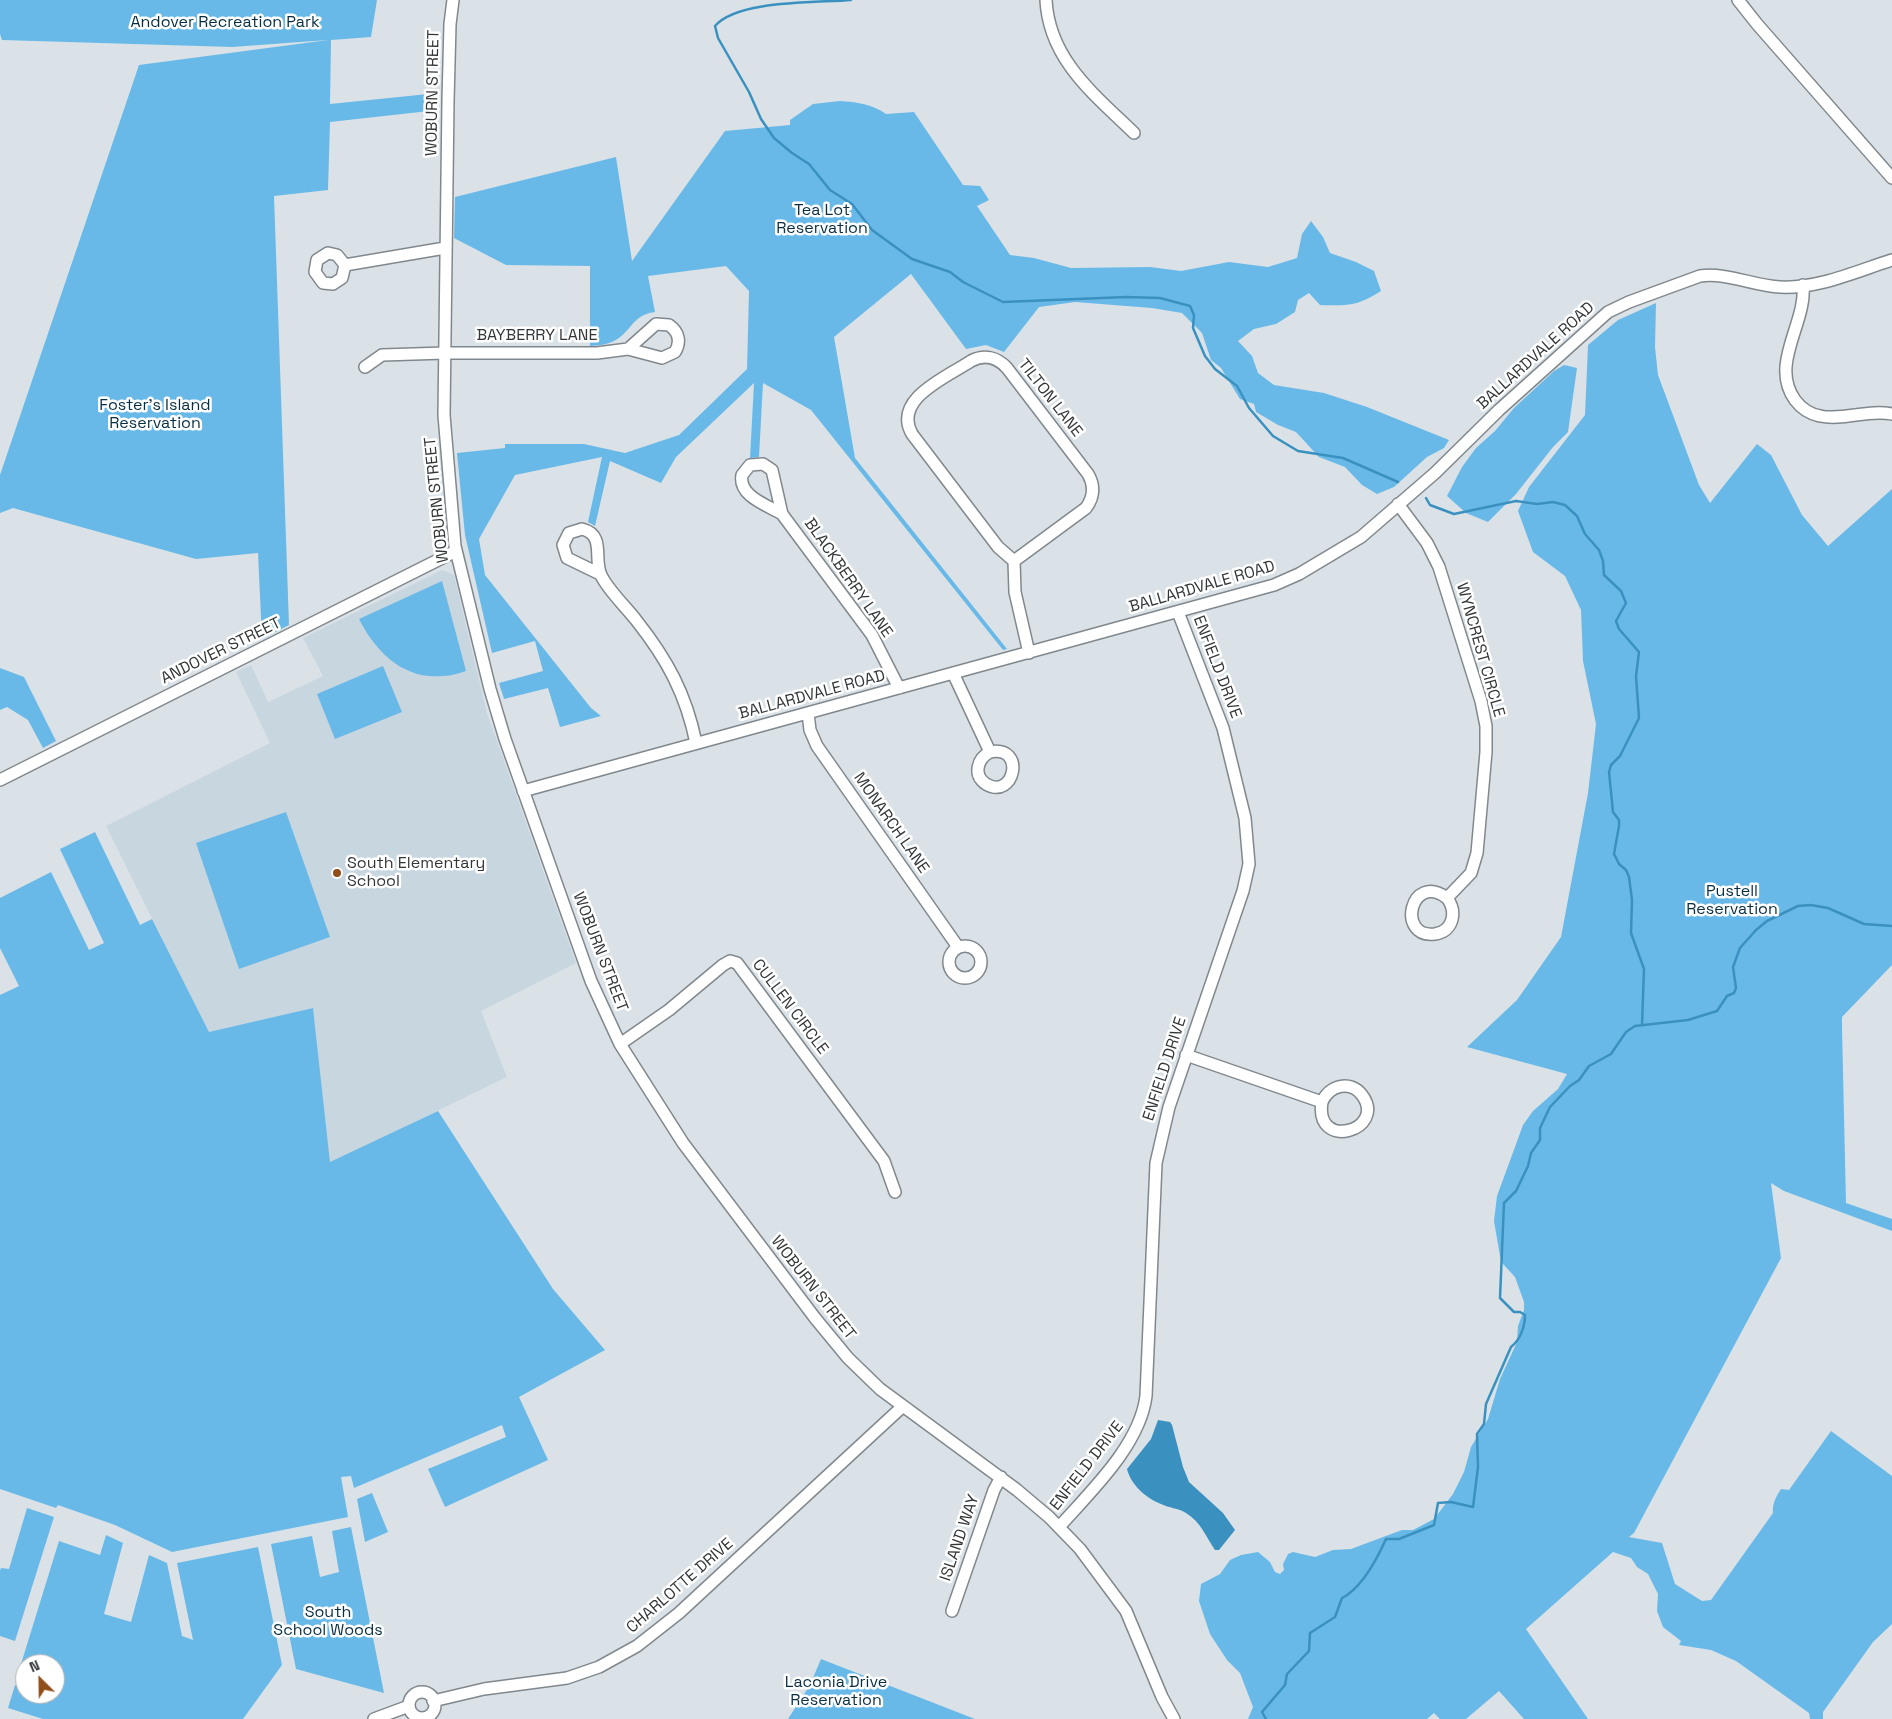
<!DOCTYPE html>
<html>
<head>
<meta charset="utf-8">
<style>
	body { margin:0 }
	#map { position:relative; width:1892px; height:1719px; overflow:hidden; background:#dae2e7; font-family:"Space Grotesk",sans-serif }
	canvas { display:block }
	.north { position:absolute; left:15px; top:1654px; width:50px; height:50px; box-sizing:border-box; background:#fff; border:1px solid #adafaf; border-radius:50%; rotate:337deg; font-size:14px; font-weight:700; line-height:20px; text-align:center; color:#333638 }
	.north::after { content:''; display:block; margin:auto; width:18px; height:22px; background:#8f4e1a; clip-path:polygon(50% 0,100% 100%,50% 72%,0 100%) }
</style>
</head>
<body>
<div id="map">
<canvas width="1892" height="1719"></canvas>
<div class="north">N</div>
</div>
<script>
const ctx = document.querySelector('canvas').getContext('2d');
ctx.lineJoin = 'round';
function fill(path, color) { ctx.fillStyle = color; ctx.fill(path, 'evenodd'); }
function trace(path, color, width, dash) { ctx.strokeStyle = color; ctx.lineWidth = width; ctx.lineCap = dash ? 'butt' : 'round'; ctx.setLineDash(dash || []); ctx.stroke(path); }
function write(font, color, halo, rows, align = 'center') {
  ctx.font = font + ' "Space Grotesk",sans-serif'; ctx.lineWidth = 5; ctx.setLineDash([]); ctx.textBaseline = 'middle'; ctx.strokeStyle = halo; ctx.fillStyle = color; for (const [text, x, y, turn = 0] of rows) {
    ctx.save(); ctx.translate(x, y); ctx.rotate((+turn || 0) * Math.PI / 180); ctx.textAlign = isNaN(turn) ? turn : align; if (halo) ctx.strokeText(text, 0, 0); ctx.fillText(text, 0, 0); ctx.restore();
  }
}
fill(new Path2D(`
	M442 570 454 575 487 713 576 963 481 1011 507 1077 330 1163 313 1008 209 1033 106 826 270 743 236 672 251 665 268 702 323 676 303 638Z`), '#c8d6e0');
fill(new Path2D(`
	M0 0H377L371 37 331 40 330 104 438 93V110L330 122 328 190 274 196 289 625 262 639 258 553 196 559 13 508 0 513V475L139 65 328 40 232 47 2 40 0 34Z
	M840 101C857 102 872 104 886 114L914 112 963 185 980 186 989 200 977 206 1010 255 1034 258 1071 268 1150 267 1181 271 1229 262 1268 267 1297 258 1302 234 1311 221 1323 237 1330 253 1356 262 1374 271 1381 291C1358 306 1347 306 1320 305L1309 293 1298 300 1295 312 1276 324 1254 329 1238 341 1252 356 1258 373 1274 385 1324 393 1367 407 1449 440 1444 448 1427 457 1394 487 1377 494 1362 485 1345 467 1319 457 1296 432 1278 425 1256 412 1254 404 1240 399 1221 368 1211 360 1202 333 1182 313 1152 308 1075 302 1039 307 1004 352 986 345 966 349 911 274 834 337 855 458 1007 649 1003 650 811 410 763 383 759 457 750 458 754 383 676 457 661 483 610 461 595 526 588 522 602 457 515 475 479 539 485 575 591 708 601 716 560 727 548 688 504 699 499 683 543 671 535 641 492 653 465 535 457 453 505 448V444H584L625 453 679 435 747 369 749 291 726 266 648 276 655 312C624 316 634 345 590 346V266L506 265 454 238 455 197 616 157 632 261 725 131 790 125V120L813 104Z
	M1656 303 1655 347 1658 375 1699 485 1710 503 1757 444 1771 455 1802 515 1828 546 1892 489V965L1842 1017V1028L1846 1203 1892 1219V1231L1784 1191 1771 1183 1781 1258 1634 1533 1629 1537 1662 1543 1675 1584 1702 1601 1711 1600 1773 1513C1772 1504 1776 1497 1781 1489L1789 1490 1831 1431 1892 1476V1624L1873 1642 1823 1712V1719H1810L1809 1713 1736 1661 1711 1650 1679 1645 1681 1641 1663 1627 1657 1611 1658 1594 1648 1574 1637 1567 1631 1558 1613 1552 1526 1629 1588 1719H1524L1499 1691 1466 1719H1440L1434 1713 1427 1719H1248L1253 1707 1240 1673 1227 1660 1210 1634 1199 1601 1201 1584 1220 1574 1230 1560 1241 1555 1258 1552 1270 1562 1275 1572 1280 1574 1284 1570 1283 1564 1288 1554 1293 1552 1315 1557 1333 1550 1351 1549 1402 1530H1413L1434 1519 1453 1494 1464 1472 1471 1447 1488 1419 1500 1379 1517 1342 1518 1326 1524 1310V1302L1515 1277 1503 1264 1500 1256 1494 1221 1497 1196 1523 1125 1533 1111 1558 1089 1567 1074 1467 1047 1517 1000 1561 937 1588 793 1596 724 1583 661 1581 610 1565 576 1533 552 1518 511 1529 487 1585 415 1588 345 1618 320Z
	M1564 365 1577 368 1568 432 1553 447 1516 494 1488 522 1466 513 1447 496 1462 467 1476 448 1495 431 1514 408 1554 371Z
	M442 581 466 671C459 673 451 676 443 676 403 680 375 651 359 619Z
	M383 666 402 712 335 739 317 694Z
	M0 668 24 677 56 741 43 748 28 720 7 707 0 710Z
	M286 812 330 937 239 969 196 843Z
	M95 832 140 925 152 919 209 1032 313 1008 330 1162 438 1111 553 1289 605 1350 519 1397 548 1460 445 1507 428 1469 506 1437 502 1425 354 1488 351 1476 341 1477 348 1517 172 1552 115 1525 58 1505 56 1508 0 1489V995L19 986 0 948V898L51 872 89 950 104 943 60 849Z
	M372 1493 388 1532 365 1542 357 1499Z
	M27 1508 54 1517 15 1641 0 1636V1571L1 1568 9 1569Z
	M351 1527 384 1693 296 1669 271 1544 312 1536 320 1577 339 1572 332 1531Z
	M106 1535 123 1543 104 1614 131 1622 149 1555 167 1563 182 1636 193 1640 177 1563 258 1547 282 1665 243 1719H43L8 1708 15 1685 25 1688V1694H42L54 1698 61 1679 55 1677V1664H21L59 1541 100 1555Z
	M821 1659 975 1719H788L810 1685Z`), '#69b9e8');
fill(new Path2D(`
	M1158 1420 1170 1422 1172 1425 1183 1467 1189 1482 1223 1513 1235 1530 1219 1550H1215C1206 1537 1201 1522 1186 1513 1178 1508 1169 1508 1161 1504 1146 1498 1131 1485 1127 1469L1151 1439Z`), '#3a91c0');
trace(new Path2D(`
	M851 0C814 3 737 0 715 26L718 38 749 92 761 119 774 138 792 153 809 164 830 190 852 204 872 230 912 259 950 272 963 282 1003 302 1126 297 1160 298 1190 306 1194 315 1193 328 1205 356 1215 369 1237 386 1249 408 1273 436 1298 451 1343 458 1398 482
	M1426 498 1430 505 1454 514 1516 501 1537 504 1553 502 1565 505 1577 516 1585 534 1599 550 1603 561 1604 575 1621 591 1626 603 1616 621 1619 629 1639 652 1636 676 1639 718 1620 756 1611 765 1609 772 1613 812 1619 820V826L1614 854 1619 864 1626 870 1629 877 1632 900 1631 933 1644 969 1642 1025
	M1266 1719 1262 1712 1285 1685 1287 1674 1309 1651 1310 1633 1335 1617 1342 1598C1362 1588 1377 1559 1386 1539H1399L1434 1525 1438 1503 1451 1502 1473 1507 1478 1467 1477 1434 1484 1424 1486 1404 1511 1347C1520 1340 1525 1327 1525 1315L1520 1312H1514L1500 1298 1504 1203 1516 1191 1528 1166 1531 1153 1540 1140V1128L1550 1107 1570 1086 1579 1080 1589 1066 1611 1054 1626 1032 1635 1026 1688 1020 1717 1011 1727 996 1734 993 1736 988 1733 967 1740 948 1756 930 1767 921 1798 906 1811 905 1828 908 1864 924 1892 926`), '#3a91c0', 2.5);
const minor = new Path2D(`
	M453 0 450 24 448 101 444 415 455 546 490 689 505 739 591 981 620 1044 683 1143 815 1318 848 1358 880 1389 1017 1490 1049 1517 1080 1549 1126 1611 1162 1697 1174 1719
	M1046 0C1049 60 1095 95 1134 133
	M1738 0 1757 24 1892 178
	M345 265 342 278 333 284 323 283 315 272 317 260 328 253 337 255 345 265 445 248
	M1803 285C1807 323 1769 364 1795 400 1801 408 1809 414 1820 416 1843 421 1868 409 1892 414
	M365 367 382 355 445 353H597L628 349 662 358 675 352C681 342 679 332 669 325L656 324 628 349
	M1398 504 1427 543 1439 567 1481 701 1486 726V752L1477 853 1471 873 1447 898C1410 871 1396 939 1435 934 1454 931 1457 911 1447 898
	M782 514C767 505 738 496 742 475L750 465 763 464 772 470 782 514 872 635 899 688
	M1014 561 1086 508C1094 497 1095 486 1088 474L1007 368C997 357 984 354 971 361 947 377 892 399 912 434L998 547 1014 561 1015 592 1029 653
	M600 574 567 558 563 545 569 533 582 529C606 535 593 559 601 575 607 589 626 607 636 620 667 659 686 694 696 743
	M953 673 990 752C1027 745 1014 801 986 784 972 775 978 758 990 752
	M808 713 810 730 817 746 958 947
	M0 780 456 551
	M523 791 1274 585 1299 574 1361 537 1435 473 1499 410 1608 312 1629 302 1700 276C1726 272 1754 286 1780 287 1818 289 1857 271 1892 260
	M949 962a16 16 0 1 1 32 0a16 16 0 1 1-32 0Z
	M620 1044 669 1010 723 965 730 961 737 963 884 1161 895 1192
	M1186 1055 1322 1102C1314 1152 1388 1130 1362 1095 1350 1079 1329 1086 1322 1102
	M1059 1527C1091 1491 1140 1445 1146 1396L1156 1163 1169 1107 1243 891 1249 864 1245 818 1223 728 1178 612
	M952 1611 994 1490 1001 1477
	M409 1705a13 13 0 1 1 26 0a13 13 0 1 1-26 0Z
	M433 1701 484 1689 567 1678 599 1667 637 1646 679 1613 902 1407
	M374 1719 409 1706`);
trace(minor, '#81888d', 14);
trace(minor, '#fff', 11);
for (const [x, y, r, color] of [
	[337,873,5,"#8f4e1a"]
]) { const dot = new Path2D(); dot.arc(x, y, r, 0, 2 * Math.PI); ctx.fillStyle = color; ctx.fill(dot); trace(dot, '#fff', 2); }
write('16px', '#072e42', '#fff', [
	["Andover Recreation Park",225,23],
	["Tea Lot",822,211],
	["Reservation",822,229],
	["Foster's Island",155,406],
	["Reservation",155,424],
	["Pustell",1732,892],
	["Reservation",1732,910],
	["South",328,1613],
	["School Woods",328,1631],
	["Laconia Drive",836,1683],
	["Reservation",836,1701]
]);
write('16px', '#333638', '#fff', [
	["WOBURN STREET",433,93,-89],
	["BAYBERRY LANE",537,336],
	["BALLARDVALE ROAD",1536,356,-42],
	["TILTON LANE",1050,398,52],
	["WOBURN STREET",437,500,-96],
	["BLACKBERRY LANE",848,578,55],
	["BALLARDVALE ROAD",1202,587,-16],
	["WYNCREST CIRCLE",1480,650,74],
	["ANDOVER STREET",221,651,-26],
	["ENFIELD DRIVE",1217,667,69],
	["BALLARDVALE ROAD",812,695,-15],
	["MONARCH LANE",891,823,55],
	["WOBURN STREET",600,952,69],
	["CULLEN CIRCLE",790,1007,53],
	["ENFIELD DRIVE",1165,1069,-72],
	["WOBURN STREET",813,1288,52],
	["ENFIELD DRIVE",1087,1466,-52],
	["ISLAND WAY",960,1538,-71],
	["CHARLOTTE DRIVE",680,1586,-41]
]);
write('16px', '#333638', '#fff', [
	["South Elementary",347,864],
	["School",347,882]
], 'left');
</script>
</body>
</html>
